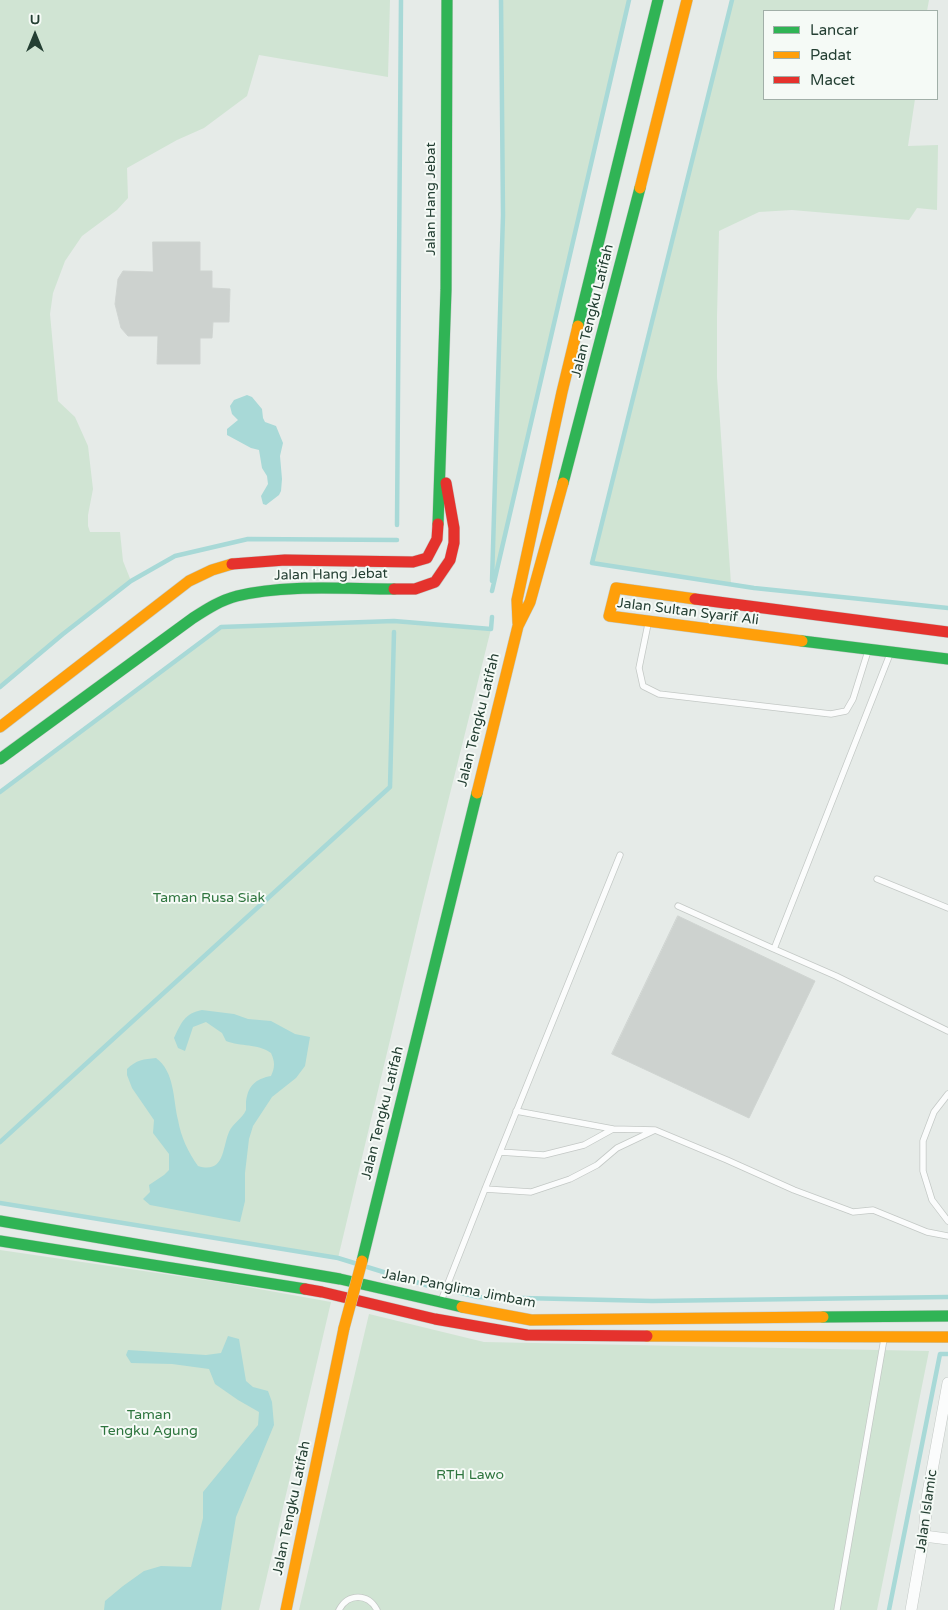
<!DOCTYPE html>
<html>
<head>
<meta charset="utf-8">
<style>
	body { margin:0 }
	#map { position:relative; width:948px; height:1610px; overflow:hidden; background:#e6ebe8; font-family:"Varela Round",sans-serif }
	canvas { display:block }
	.legend { position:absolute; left:763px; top:10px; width:175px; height:90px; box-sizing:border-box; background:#f5faf6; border:1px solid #a1afa8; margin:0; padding:6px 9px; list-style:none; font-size:15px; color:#243f33 }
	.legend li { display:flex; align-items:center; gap:10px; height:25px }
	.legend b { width:25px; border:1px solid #a1afa8 }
	.north { position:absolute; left:10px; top:10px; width:50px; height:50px; -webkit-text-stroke:4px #f5faf6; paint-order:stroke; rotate:0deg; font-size:14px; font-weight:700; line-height:20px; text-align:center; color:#243f33 }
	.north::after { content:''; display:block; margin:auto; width:18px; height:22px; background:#243f33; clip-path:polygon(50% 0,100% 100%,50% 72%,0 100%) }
</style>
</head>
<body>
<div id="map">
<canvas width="948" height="1610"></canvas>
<ul class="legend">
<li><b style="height:6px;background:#30b455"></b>Lancar</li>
<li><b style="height:6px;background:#ff9f0a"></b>Padat</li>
<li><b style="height:6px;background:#e5322d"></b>Macet</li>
</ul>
<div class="north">U</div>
</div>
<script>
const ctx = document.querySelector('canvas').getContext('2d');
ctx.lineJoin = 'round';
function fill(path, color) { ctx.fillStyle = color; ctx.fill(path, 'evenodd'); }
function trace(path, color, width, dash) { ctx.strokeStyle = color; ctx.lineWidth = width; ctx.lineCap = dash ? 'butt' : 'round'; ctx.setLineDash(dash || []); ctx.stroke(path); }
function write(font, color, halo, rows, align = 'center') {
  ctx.font = font + ' "Varela Round",sans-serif'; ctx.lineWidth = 4; ctx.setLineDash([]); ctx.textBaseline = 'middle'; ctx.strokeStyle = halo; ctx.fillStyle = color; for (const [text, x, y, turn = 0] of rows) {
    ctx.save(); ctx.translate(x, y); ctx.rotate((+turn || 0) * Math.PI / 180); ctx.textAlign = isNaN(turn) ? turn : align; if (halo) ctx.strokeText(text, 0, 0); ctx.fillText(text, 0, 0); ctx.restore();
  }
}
fill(new Path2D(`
	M0 0H390L388 77 259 55 247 96 204 128 177 140 127 168 128 198 117 210 82 236 65 261 53 293 50 314 58 401 75 417 88 446 93 489 88 515V526L90 532H120L123 561 131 581 0 687Z
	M501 0H629L492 591 503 215Z
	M732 0H929L927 11H764V99H915L908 146 938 145 937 210 917 208 909 220 792 210 759 212 719 231 717 317V377L731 584 592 563Z
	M394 621 491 629 423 902 338 1258 0 1203V792L221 627Z
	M0 1250 226 1283 331 1302 259 1610H0Z
	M369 1314 484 1342 929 1351 877 1610H299Z`), '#d0e4d3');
fill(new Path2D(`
	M247 395 252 397 262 409 263 418 265 422 276 426 283 443 280 456 282 479 281 491 279 495 266 505 263 504 261 496 268 484 267 476 262 468 259 450 251 448 227 435V429L238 420 232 414 230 406 234 400Z
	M202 1010 234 1014 248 1019 271 1021 295 1034 310 1037 305 1066 296 1078 272 1097 253 1126 249 1139 245 1173V1201L240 1222 150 1205 143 1199 150 1192 149 1185 164 1175 169 1170V1154L153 1133 154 1120 132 1088 127 1075V1069C136 1060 144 1059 156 1058 175 1072 173 1099 178 1120 181 1137 188 1152 198 1166 225 1174 222 1148 229 1132 233 1123 242 1119 246 1110 246 1108 246 1104 246 1102 248 1086 255 1079 271 1076 275 1067 275 1062 271 1053 257 1043 241 1047 226 1041L222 1033 206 1022 193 1027 185 1051 178 1048 174 1038C181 1023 185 1013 202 1010Z
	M228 1336 239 1339 246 1381 253 1387 268 1391 272 1402 274 1425 236 1517 221 1610H104L105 1601 123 1586 144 1571 161 1566 191 1567 203 1518V1492L258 1425 259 1412 238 1400 215 1384 209 1369 172 1364 131 1363 126 1355 128 1350 206 1355 221 1353Z`), '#a8d9d7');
trace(new Path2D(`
	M732 0 592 563 754 588 948 608
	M397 525 401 0
	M492 581 503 215 501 0
	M492 591 629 0
	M0 687 63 634 131 581 175 556 248 539 397 540
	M0 792 221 627 394 621 491 629 492 617
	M0 1142 390 787 394 632
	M0 1203 338 1258 432 1287
	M457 1292 478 1297 652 1301 948 1297
	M889 1610 940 1354H948`), '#a8d9d7', 4.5);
const building = new Path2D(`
	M153 242H200V271H212V288L230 289 229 322H213L212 338H200V364H157L158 336H128L121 328 115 304 118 279 123 271 153 272Z
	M678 916 815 981 749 1118 612 1054Z`);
fill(building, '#cdd2cf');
trace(building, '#cfd4d1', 1);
const lane = new Path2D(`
	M648 624 639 668 643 686 659 694 831 714 846 711 853 699 868 651
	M890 654 774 949 836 976 948 1031
	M877 879 948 908
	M678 906 774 949
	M948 1094 934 1112 923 1141V1171L932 1200 948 1221
	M516 1111 613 1129
	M500 1152 544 1155 584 1145 613 1129 655 1130
	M485 1189 531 1192 570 1179 597 1165 617 1148 655 1130 727 1160 794 1190 853 1212 873 1210 927 1232 948 1236
	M441 1301 485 1189 620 855
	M339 1610C348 1593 368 1593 377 1610
	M837 1610 884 1339`);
const street = new Path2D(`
	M924 1536 948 1539
	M911 1610 924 1536 927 1498 948 1383`);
const fast = new Path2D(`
	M578 326 658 0
	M563 483 640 188
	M438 524 446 290 447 0
	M802 641 948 659
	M0 759 193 618C207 609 221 600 237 596 285 584 345 589 394 589
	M0 1221 340 1279 462 1307
	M0 1241 305 1289
	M362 1261 477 793
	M823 1317 948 1316`);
const slow = new Path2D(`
	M640 188 687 0
	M695 599 616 588 609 616 802 641
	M518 623 517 600 562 392 578 326
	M0 727 189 581 212 570 232 564
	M477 793 518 626 530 602 563 483
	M462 1307 531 1320 823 1317
	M647 1336 948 1337
	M286 1610 344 1328`);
const jam = new Path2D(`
	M232 564 285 560 413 562 427 558 437 539 438 524
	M394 589H415L435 582 450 560 454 543V528L446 483
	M695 599 948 632
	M305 1289 322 1292 435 1319 527 1335 647 1336`);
trace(lane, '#c3c8c5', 7);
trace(street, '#c3c8c5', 12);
trace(fast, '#c2c9c5', 12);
trace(slow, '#c2c9c5', 12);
trace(jam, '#c2c9c5', 12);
trace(lane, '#fbfcfc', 5.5);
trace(street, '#fbfcfc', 11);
trace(fast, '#30b455', 11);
trace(slow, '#ff9f0a', 11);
trace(jam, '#e5322d', 11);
const slowBridge = new Path2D(`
	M344 1328 362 1261`);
trace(slowBridge, '#c2c9c5', 12, []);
trace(slowBridge, '#ff9f0a', 11);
write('14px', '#243f33', '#f5faf6', [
	["Jalan Hang Jebat",431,199,-90],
	["Jalan Tengku Latifah",593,311,-76],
	["Jalan Hang Jebat",331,575,-1],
	["Jalan Sultan Syarif Ali",688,612,7],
	["Jalan Tengku Latifah",479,720,-76],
	["Jalan Tengku Latifah",383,1113,-76],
	["Jalan Panglima Jimbam",459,1289,11],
	["Jalan Tengku Latifah",292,1508,-78],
	["Jalan Islamic",927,1511,-82]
]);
write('14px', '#2e753e', '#f5faf6', [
	["Taman Rusa Siak",209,898],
	["Taman",149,1415],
	["Tengku Agung",149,1431],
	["RTH Lawo",470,1475]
]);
</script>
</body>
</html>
